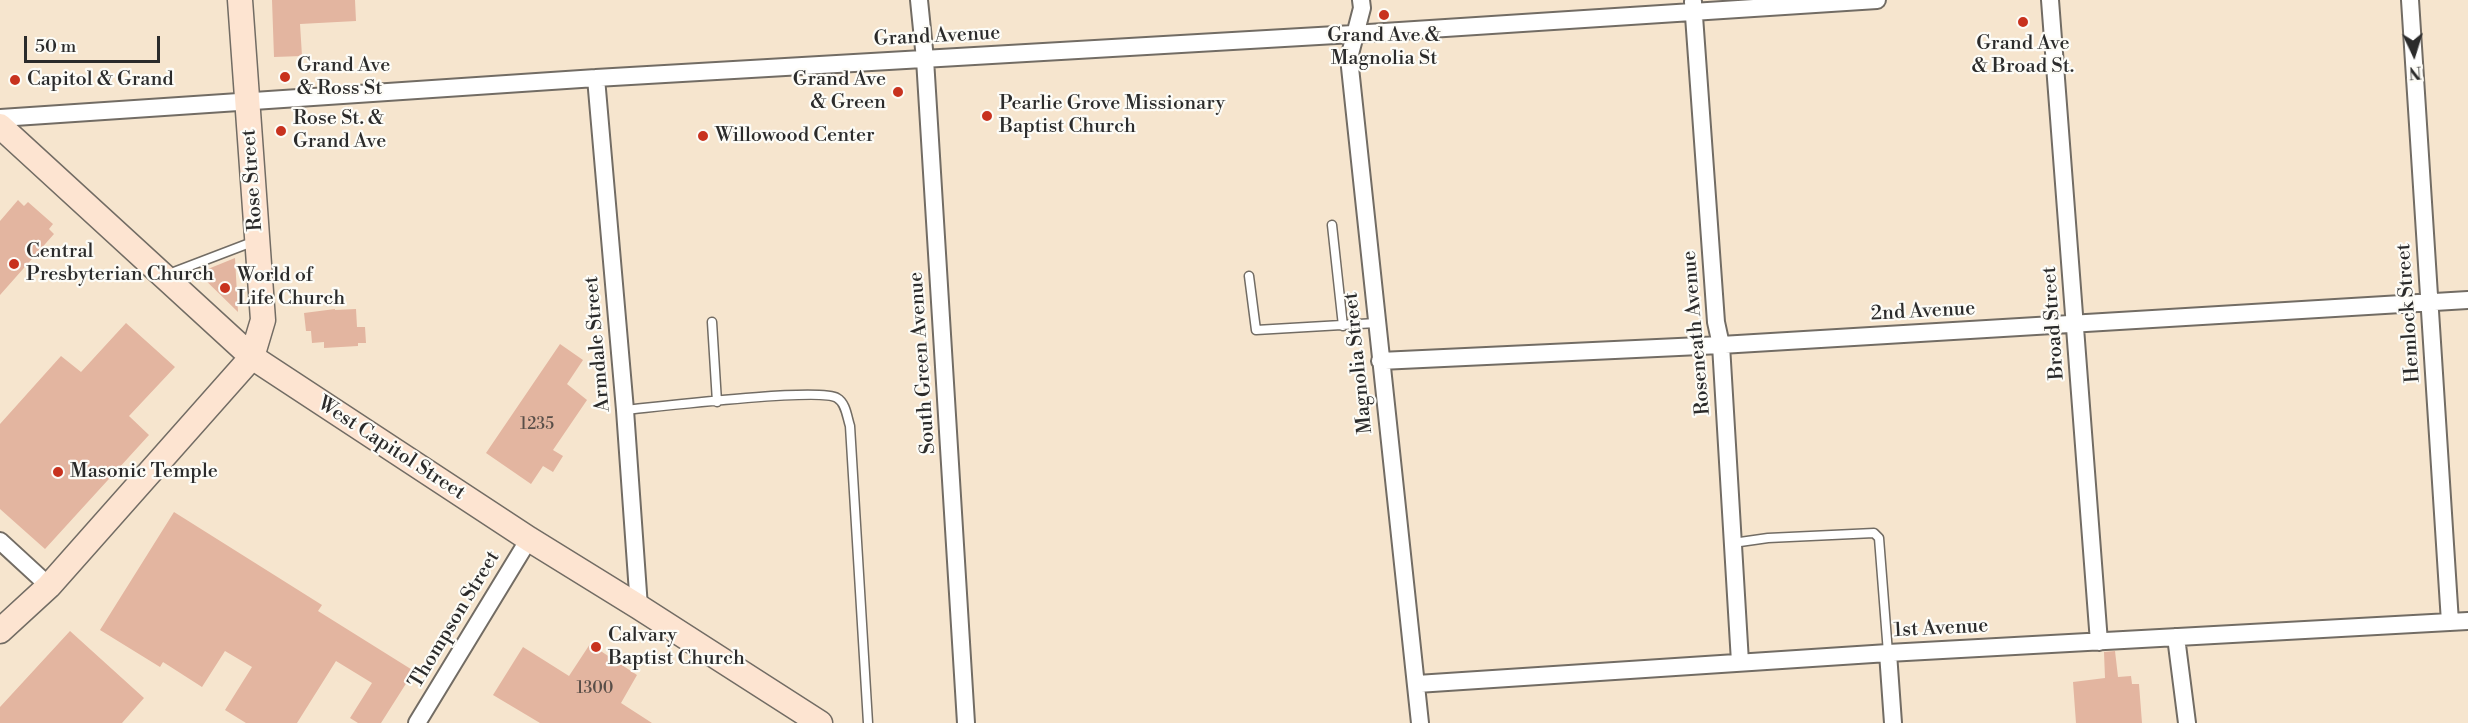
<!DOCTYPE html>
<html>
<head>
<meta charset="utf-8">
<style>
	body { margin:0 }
	#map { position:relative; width:2468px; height:723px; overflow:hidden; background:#f6e5ce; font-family:"Libre Bodoni",serif }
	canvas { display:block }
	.north { position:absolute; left:2384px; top:24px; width:60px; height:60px; -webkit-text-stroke:4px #fdfcf7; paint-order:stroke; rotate:176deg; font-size:16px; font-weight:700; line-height:24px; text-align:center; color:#2b2b2b }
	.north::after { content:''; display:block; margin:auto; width:21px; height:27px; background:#2b2b2b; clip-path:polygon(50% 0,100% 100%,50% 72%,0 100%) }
	.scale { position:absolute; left:24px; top:36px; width:136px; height:27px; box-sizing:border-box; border:3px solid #2b2b2b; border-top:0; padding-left:8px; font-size:18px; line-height:21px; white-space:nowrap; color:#2b2b2b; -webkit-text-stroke:4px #fdfcf7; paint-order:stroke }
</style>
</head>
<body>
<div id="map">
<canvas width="2468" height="723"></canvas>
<div class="north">N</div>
<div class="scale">50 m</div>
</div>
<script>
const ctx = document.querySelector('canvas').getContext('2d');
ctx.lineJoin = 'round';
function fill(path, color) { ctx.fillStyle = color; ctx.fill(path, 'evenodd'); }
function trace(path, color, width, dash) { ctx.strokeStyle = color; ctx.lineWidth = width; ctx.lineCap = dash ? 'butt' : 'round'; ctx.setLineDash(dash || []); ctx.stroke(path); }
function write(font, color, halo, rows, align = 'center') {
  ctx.font = font + ' "Libre Bodoni",serif'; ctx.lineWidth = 4.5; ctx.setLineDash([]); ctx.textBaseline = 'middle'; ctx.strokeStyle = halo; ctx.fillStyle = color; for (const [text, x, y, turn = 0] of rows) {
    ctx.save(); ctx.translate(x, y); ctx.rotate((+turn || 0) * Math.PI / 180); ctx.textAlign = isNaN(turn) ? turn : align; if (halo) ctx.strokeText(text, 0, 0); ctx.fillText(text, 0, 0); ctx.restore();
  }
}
fill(new Path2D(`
	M272 0H355L356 21 300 24 302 56 274 57Z
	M18 200 24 206 28 202 53 224 49 229 54 234 0 295V221Z
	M235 258 238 312 198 273Z
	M335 309V310L356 309 357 327H365L366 343H358V346L324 348V342L312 343 311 331H306L304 313Z
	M126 323 175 367 129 416 149 435 45 549 0 509V424L61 356 81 372Z
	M560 344 583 360 567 384 587 400 553 450 563 456 553 472 543 466 531 484 486 453Z
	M174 512 322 605 318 611 414 671 381 723H358L350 718 372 683 336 661 297 723H246L225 710 252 667 225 651 202 687 163 662 160 667 100 630Z
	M70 631 144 698 122 723H0V707Z
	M590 644 637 675 621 703 652 723H540L493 695 523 647 569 676Z
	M2115 651 2118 677 2131 676 2132 684H2139L2142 723H2076L2073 682 2105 678 2104 652Z`), '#e3b5a0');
const lane = new Path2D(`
	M1332 225 1343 326
	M166 275 255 241
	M1249 276 1256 330 1376 323
	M712 322 717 402
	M625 410C656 407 820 387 837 398 846 403 847 417 850 426L868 723
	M1733 543 1768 538 1874 533 1879 538 1888 653`);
const street = new Path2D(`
	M919 0 925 59 966 723
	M1361 0 1362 8 1349 58 1420 723
	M2050 0 2099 642
	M2410 0 2450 622
	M1693 2 1716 322 1721 345 1740 662
	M596 78 625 410 639 607
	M0 118 596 78 1353 34 1877 0
	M1380 361 1721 345 2468 300
	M0 541 49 586
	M2176 637 2187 723
	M1888 653 1893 723
	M1417 684 1888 653 2468 621
	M417 723 529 539`);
const secondary = new Path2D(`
	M0 126 252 357 529 539 639 607 820 723
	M0 631 49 586 252 357 263 320 240 0`);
trace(lane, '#726c64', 11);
trace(street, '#726c64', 20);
trace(secondary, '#726c64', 27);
trace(lane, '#fff', 8);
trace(street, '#fff', 16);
trace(secondary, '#fde4d1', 24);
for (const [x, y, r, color] of [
	[1384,15,6,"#c8321e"],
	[2023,22,6,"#c8321e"],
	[285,77,6,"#c8321e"],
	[15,80,6,"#c8321e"],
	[898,92,6,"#c8321e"],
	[987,116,6,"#c8321e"],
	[281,131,6,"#c8321e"],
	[703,136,6,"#c8321e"],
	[14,264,6,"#c8321e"],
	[225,288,6,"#c8321e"],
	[58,472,6,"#c8321e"],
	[596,647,6,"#c8321e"]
]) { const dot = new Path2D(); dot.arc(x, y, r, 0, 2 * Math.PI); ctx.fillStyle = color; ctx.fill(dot); trace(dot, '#fdfcf7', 2); }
write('16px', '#594e48', null, [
	["1235",537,425],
	["1300",595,689]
]);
write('20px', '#2b2b2b', '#fdfcf7', [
	["Grand Ave &",1384,36,"center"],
	["Magnolia St",1384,59,"center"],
	["Grand Ave",2023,44,"center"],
	["& Broad St.",2023,67,"center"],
	["Grand Ave",297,66],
	["& Ross St",297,89],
	["Capitol & Grand",27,80],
	["Grand Ave",886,80,"right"],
	["& Green",886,103,"right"],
	["Pearlie Grove Missionary",999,104],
	["Baptist Church",999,127],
	["Rose St. &",293,119],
	["Grand Ave",293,142],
	["Willowood Center",715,136],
	["Central",26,252],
	["Presbyterian Church",26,275],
	["World of",237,276],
	["Life Church",237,299],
	["Masonic Temple",70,472],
	["Calvary",608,636],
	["Baptist Church",608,659]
], 'left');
write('20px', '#2b2b2b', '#fdfcf7', [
	["Grand Avenue",937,37,-3],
	["Rose Street",253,180,-94],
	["2nd Avenue",1923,312,-3],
	["Hemlock Street",2409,313,-94],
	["Broad Street",2054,323,-94],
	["Roseneath Avenue",1697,333,-95],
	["Armdale Street",598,344,-95],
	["South Green Avenue",923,363,-94],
	["Magnolia Street",1359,363,-96],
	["West Capitol Street",391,449,33],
	["Thompson Street",455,620,-59],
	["1st Avenue",1941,629,-3]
]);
</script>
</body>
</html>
